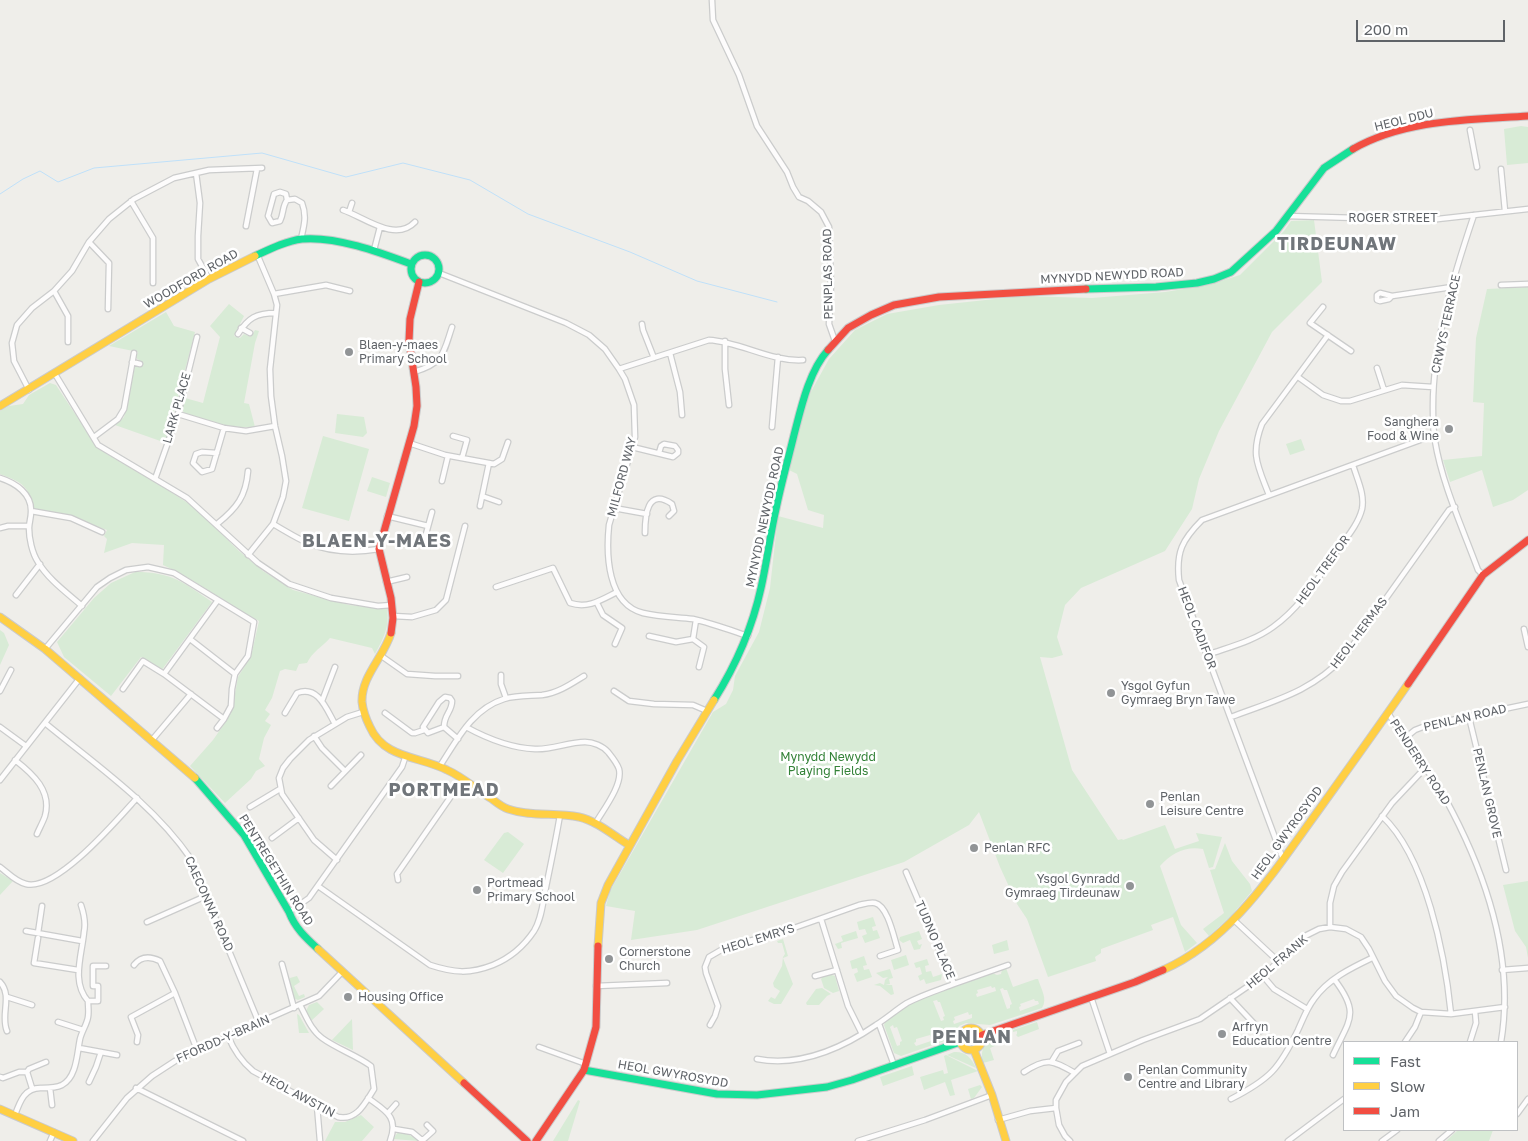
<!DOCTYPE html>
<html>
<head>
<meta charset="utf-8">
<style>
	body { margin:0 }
	#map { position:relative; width:1528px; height:1141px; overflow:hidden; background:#efeeea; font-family:"Golos Text",sans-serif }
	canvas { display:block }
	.legend { position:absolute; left:1343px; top:1041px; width:175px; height:90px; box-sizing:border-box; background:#fff; border:1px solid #bfc1c3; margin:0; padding:6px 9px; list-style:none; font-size:15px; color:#5f6368 }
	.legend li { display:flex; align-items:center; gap:10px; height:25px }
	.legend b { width:25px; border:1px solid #bfc1c3 }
	.scale { position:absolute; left:1356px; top:20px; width:149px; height:22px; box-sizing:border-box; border:2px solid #5f6368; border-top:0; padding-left:6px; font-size:15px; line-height:18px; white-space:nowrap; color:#5f6368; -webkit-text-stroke:4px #fff; paint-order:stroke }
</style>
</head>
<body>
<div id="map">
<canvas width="1528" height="1141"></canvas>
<ul class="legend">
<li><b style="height:6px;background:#16e098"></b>Fast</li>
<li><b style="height:6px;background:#ffcf43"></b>Slow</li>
<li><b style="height:6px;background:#f24e42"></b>Jam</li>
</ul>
<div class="scale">200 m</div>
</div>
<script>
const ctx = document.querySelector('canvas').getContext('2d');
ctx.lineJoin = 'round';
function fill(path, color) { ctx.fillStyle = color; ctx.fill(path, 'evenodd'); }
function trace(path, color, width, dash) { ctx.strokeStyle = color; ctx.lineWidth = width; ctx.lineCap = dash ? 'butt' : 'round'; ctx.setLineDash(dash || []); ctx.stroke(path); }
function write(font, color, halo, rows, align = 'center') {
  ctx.font = font + ' "Golos Text",sans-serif'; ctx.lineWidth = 5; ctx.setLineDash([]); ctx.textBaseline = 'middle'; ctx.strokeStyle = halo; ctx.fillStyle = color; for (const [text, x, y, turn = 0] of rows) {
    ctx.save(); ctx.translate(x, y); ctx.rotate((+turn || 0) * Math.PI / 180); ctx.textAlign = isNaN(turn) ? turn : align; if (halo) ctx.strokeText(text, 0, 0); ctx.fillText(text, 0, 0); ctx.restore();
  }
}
fill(new Path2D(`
	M1521 126 1528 127V163L1507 165 1504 129Z
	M1314 220 1322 282 1272 332 1219 431 1199 479 1192 509 1165 551 1081 588 1065 605 1057 637 1063 655 1052 658 1040 657 1072 770 1118 840 1122 839 1123 840 1165 825 1175 849 1199 841 1196 833 1222 837 1213 867 1209 868 1203 849C1185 846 1172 853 1160 866L1181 925 1197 943 1185 952 1173 917 1151 925 1153 930 1101 949V953L1095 957 1096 961 1048 977 1027 919 1017 904 1000 867 979 812 969 825 904 862 697 930 631 940 635 911 606 906 610 891 713 712 726 704 733 690 735 676 759 632 770 588 778 516 823 528 824 515 808 510 797 474 789 470 808 397 829 359 855 330 887 314 939 305 1023 296 1092 298 1165 292 1208 285 1240 275 1284 231 1291 221Z
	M1528 287V490L1513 500 1493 507 1482 470 1450 482 1443 460 1482 456 1484 403 1473 402 1476 338 1487 289Z
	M229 304 244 316 234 336 240 338 244 334 251 337 255 330 259 331 255 343 244 403 249 404 255 427C231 429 208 421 185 415L182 409 185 398 203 403 220 337 210 326Z
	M166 312 174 326 195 332 166 443 115 425 124 417 135 366H141L142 362 136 358 138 352 109 346Z
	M50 383 56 385 93 441 107 454 166 489 194 507 239 551 263 571 293 590 349 605 387 609C390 627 383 639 375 654L372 648 330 638C322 647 312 652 307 663L299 664 296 671 285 669 280 671 272 698 265 710 270 714 265 721 271 725 264 738 259 759 265 766 256 771 251 779 225 803 190 766 213 740 227 720 232 710 238 677 251 656 259 621C226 604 197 580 163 565L164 545 132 543 104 553 107 539 104 536 107 530 70 517 35 510C31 506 31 501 29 495 25 482 12 479 0 474V411L9 406 23 404 29 395Z
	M337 414 364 417 367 433 363 437 335 433Z
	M323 436 369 449 349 521 302 508Z
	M1301 439 1305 450 1290 455 1286 444Z
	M372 477 390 483 386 497 367 491Z
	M135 572C172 572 183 582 212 602L161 671 141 657 111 696 64 657 57 642 94 598 111 583Z
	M0 630 4 633 9 645 0 665Z
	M508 832 524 844 503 873 484 860 504 833Z
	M1225 843 1232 861 1250 884 1252 891 1232 915 1209 936 1203 929 1224 913 1210 870 1215 869Z
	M0 873 13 881 0 895Z
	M1528 881V958L1526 947 1515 931 1503 885Z
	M873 917 876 926 872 927 873 931 877 930 880 938 865 943 862 936 867 934 865 929 859 930 857 922Z
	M856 931 858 938 841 943 842 948 838 949 835 944 843 941 841 936Z
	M919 931 922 939 917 941 919 945 922 944 920 949 914 950 910 940 903 943 899 940 900 937Z
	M783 939 788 956 783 958 793 984 781 1004H774L768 1001 771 997 775 999 780 991 774 987 773 983 782 966 783 957 785 954 782 943H778L777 941Z
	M1007 940 1009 950 994 954 992 945Z
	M906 955 909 965 894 970 891 960Z
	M864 956 867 965 863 966 864 970 869 969 872 977 857 982 854 974 858 972 857 968 852 969 850 961Z
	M927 959 929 965 925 966 926 972 931 971 933 977 942 974 941 980 926 984 924 979 920 981 918 976 922 974 920 967 916 968 914 963Z
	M1006 968 1013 987 1036 979H1038C1041 989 1048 999 1042 1008L990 1025 966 1023 959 1026 953 1038 901 1056 894 1053 884 1025C895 1002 967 981 992 973L997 975 1001 974 1002 969ZM991 986 992 988 995 987 996 991 977 997 976 994 978 993 977 990ZM1003 988 1004 990H1007L1012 1004 1010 1005V1008L1007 1009 1000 989ZM1034 999 1035 1001H1038L1039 1004 1020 1011 1019 1007 1021 1006 1020 1004ZM937 1000 938 1002H940L945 1016 943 1017 944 1020 941 1021 933 1001ZM968 1012 969 1015 972 1014V1018L954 1024 953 1021 955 1020 954 1017ZM893 1025 894 1028 897 1027 902 1041 900 1042V1045L897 1046 890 1027ZM930 1035 931 1037 933 1036 934 1040 916 1046 914 1043 916 1042V1039Z
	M890 969 893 978 889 979 890 984 885 985H892L894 994 891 995 880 986 874 985 880 983 884 985 885 980 888 977 883 978 876 973Z
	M829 974 835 976 839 991 833 993 824 988 821 979 823 976Z
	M297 976 300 982 294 986 299 996 304 994 305 997 298 1000 293 998 288 981 290 978Z
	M822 988 831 994 827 996 819 1005H807L806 1003 816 989Z
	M317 1002 324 1009 311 1021 306 1011 309 1005Z
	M297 1014 299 1015 309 1033H299Z
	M352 1019 353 1050 332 1040Z
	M1037 1022 1039 1029 1018 1037 1016 1035 1017 1034V1031L1013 1032V1030Z
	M962 1039a9 9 0 1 1 18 0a9 9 0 1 1-18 0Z
	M1011 1031V1032L1008 1034 1009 1037 1011 1036 1010 1040 998 1044 995 1036Z
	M994 1037 997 1045 990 1048 994 1060 983 1063C980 1053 983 1041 994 1037Z
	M954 1052C965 1051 972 1058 976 1068L947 1055Z
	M946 1055 978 1071 951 1080 955 1095 950 1096 945 1082 924 1090 920 1077 943 1070 944 1074 948 1073 944 1056Z
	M912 1066 914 1075 883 1086 880 1077Z
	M980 1085 982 1087 974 1098 971 1099 968 1089Z
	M578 1100 580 1101 568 1141H553Z
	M361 1115 374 1127 362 1141H325L335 1122H345Z
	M1458 1130H1493L1489 1141H1446Z
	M398 1132 408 1134 419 1141 393 1139Z`), '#d8ebd6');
trace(new Path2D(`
	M0 194 23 179 40 171 58 182 94 168 262 153 346 177 403 163 470 180 528 214 630 252 697 281 777 302`), '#bfe0f9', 1);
const street = new Path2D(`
	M712 0 713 20 739 75 757 126 787 172 793 187 799 197 808 201 821 212 829 227 831 285 829 324 835 341
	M1470 130 1477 167
	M1501 169 1505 211
	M196 173 200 203 198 236V259L209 279
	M287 200 286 194 280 192 274 194 268 216 272 223 280 221C284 213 282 207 287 200L295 199 302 203C307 216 304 226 301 239
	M131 201 153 238V283
	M343 210C364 217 395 243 415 222
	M349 212 352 203
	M1474 215C1453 277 1432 345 1433 411 1433 421 1433 431 1435 441 1442 484 1463 529 1478 570L1483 575
	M1287 216 1429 220 1528 209
	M246 226 257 169
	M89 242 109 263 108 309
	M374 250 380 227
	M439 273 566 323 589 335 605 349 619 369 625 379 634 405 635 437 609 525C606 554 607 604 643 613 660 617 676 617 693 619 711 623 730 630 748 636
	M1501 285 1528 284
	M54 291 68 316V342
	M1380 293 1392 296 1389 299 1380 301 1377 300V295Z
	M274 294 326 285 350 291
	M1392 296 1452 287
	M1323 307 1310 323 1351 351
	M642 324 643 330 654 358
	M241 328 250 333
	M238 334C248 318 256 313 276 313
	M725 341V369L729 405
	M670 353 680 392 682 415
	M132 362 140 364
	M1377 368 1384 390
	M619 369 709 340C741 342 771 362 803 360
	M414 372C444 363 443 354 452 327
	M55 374 98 445 187 498 258 563 289 584 331 598 378 606 392 605
	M1298 377 1323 395 1341 401H1350L1402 385 1433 387
	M29 390 14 361 12 343 17 325 32 308 54 291 72 271 89 242 109 219 134 199 174 178 209 170 262 168
	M178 414 224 428 246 431 275 426
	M772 427 778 357
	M453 436 467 440 462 458
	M94 437 118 419 124 409 134 353
	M409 443 445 455 494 464 502 459 508 442
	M632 447 673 457 678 453V450L675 446 664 444 661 446 659 453
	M217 453 202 452 196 454 193 463 202 472 212 469 224 428
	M0 478C16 483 32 494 31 512 31 518 29 523 29 528 29 538 32 553 38 562 48 579 66 592 82 606
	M155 479 178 414 197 337
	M442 481 448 456
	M1269 495C1258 466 1250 455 1262 424L1328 335
	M482 496 499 502
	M480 506 489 463
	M614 508 647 514
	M31 511 71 518 102 532
	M387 516 428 526
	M217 524C237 508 246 496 248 471
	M273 524C284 530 296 538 308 543 330 552 356 553 379 549
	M0 528 8 526H29
	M645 533C645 516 647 487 672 504L674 511 669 516
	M423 545 432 512
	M248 555 273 524 283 497 286 481 282 456 275 426 271 396 270 369 277 305 274 294 257 254
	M386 582 407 577
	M496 587 553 568 570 603C588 609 601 600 617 592
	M16 595 40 564
	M597 603 603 615 622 628 615 644
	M393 616 412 617 436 610 446 600 465 526
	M696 620 693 639 704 647 699 667
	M1524 629 1528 647
	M649 636 676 642 693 639
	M190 639 235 674
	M45 649 97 587 110 578 126 570 148 567 174 573 254 622 248 656 235 674 232 689 231 706 224 719 217 728
	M380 655 407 674 435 676H458
	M1207 655C1229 647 1254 641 1273 627 1301 607 1318 578 1337 551 1346 538 1358 525 1362 509 1365 494 1357 479 1353 465
	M164 674 218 600
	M501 675V684L506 698
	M123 689 143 661 164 674 224 719
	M0 691 11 670
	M614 691 629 701 654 704 693 705 707 711
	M322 701 335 667
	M285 713 297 693C318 685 326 708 335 724
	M385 713 412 733H415L424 730
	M1388 713C1400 732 1413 751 1426 769 1433 779 1440 788 1445 798 1485 871 1515 958 1501 1042
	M1231 717C1276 700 1311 692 1345 656L1449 510 1455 507
	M1469 717 1506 870
	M45 723C96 765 153 804 191 859L259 1023
	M0 727 26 746
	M444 727 428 733 423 727 439 702 445 697 450 698 452 701C452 712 444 714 444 727L458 739
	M466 727C488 739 510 748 535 749 552 750 568 742 585 742 593 742 603 746 608 752 612 757 617 763 619 769 623 785 603 810 595 824
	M314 736 322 748 345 771
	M1405 738 1415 730 1428 725 1528 704
	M152 740 191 694
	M15 760C33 774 52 791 45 816 43 822 39 829 37 834
	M440 766C457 740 472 709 504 699 517 695 530 696 542 695 558 693 571 684 584 676
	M0 780 80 678
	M331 786 361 755
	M250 807 280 789
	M1382 816C1426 857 1445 955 1451 1014
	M272 838 299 818
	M1283 859 1179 580C1176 552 1182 540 1202 520L1434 435
	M337 860 314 840 282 794 279 778 283 768 290 759 309 740 347 717 363 712
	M0 867C8 873 16 882 26 884 56 892 117 820 137 798
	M398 880 397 874 463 779
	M318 886 430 965C454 973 470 974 493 965 510 958 524 946 534 931 542 918 543 901 546 887 551 863 556 839 560 815
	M289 912 309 898 402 767 405 758
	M821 919 848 1006 862 1034
	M1234 920 1279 962
	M147 922 206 896
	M1330 927V903L1334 886 1342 872 1392 803 1425 768
	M26 931 82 941
	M38 933 42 906
	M38 938 34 963 78 970
	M282 964 294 1008
	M134 965C141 956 150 956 160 961L175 993 197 1050
	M1502 970 1528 968
	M815 976 837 970
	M1263 976 1274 989 1307 1009
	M0 982C13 996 0 1015 7 1031
	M954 984 1008 965
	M596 986 667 983
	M7 997 32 1005
	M1091 997 1110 1054
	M1230 998 1261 1031
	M88 1001H98V986H93V966H106
	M58 1022 83 1030
	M879 1024 894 1065
	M710 1025 715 1016 718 1006 706 973 705 967 709 957 728 946 774 935 859 905C864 904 870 902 875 903 888 906 894 938 898 950L880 956
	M228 1036C234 1051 241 1061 253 1071L338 1117C357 1121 365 1103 374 1089L371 1066C356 1055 337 1049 322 1038 311 1030 306 1016 300 1005
	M137 1042 138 1035 131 1017 175 993
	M1405 1042 1415 1027 1421 1012
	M1470 1042 1476 1023 1475 1011
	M539 1047 586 1064
	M79 1048 117 1055
	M1333 1055C1349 1020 1361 1014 1334 979
	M757 1059C800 1067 841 1049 876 1025 887 1018 896 1010 907 1003 922 995 938 990 954 984L906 872
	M1052 1061 1058 1051 1079 1043
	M27 1072 29 1069 46 1062
	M27 1072 32 1088
	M1024 1072C1047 1057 1052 1060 1075 1073
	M0 1077 3 1078 19 1072H27
	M89 1082 96 1067 101 1052
	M50 1088 52 1105
	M136 1088 243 1141
	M368 1098C386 1111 399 1117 390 1141
	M1231 1099C1270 1079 1279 1069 1298 1030 1303 1019 1307 1008 1314 999 1328 979 1351 968 1372 958
	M317 1106 320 1141
	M388 1113 396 1104
	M1517 1114 1528 1099
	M15 1115C20 1101 25 1087 42 1088 48 1088 56 1088 62 1085 77 1077 77 1053 80 1039 82 1031 87 1024 88 1017 89 1012 88 1006 88 1001 71 982 82 955 84 932 86 923 84 914 81 905
	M998 1120 1030 1111 1056 1108
	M394 1129 412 1132 423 1141
	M423 1140 433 1131 427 1125
	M50 1141 54 1132
	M93 1141 127 1098 152 1076 175 1061 197 1050 319 996 342 972
	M858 1141 925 1120 992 1095
	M1070 1141 1065 1136 1059 1125 1056 1108V1100L1066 1082 1082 1066 1143 1040 1200 1019 1263 976 1305 936 1319 929 1330 927 1346 929 1361 937 1369 949 1385 981 1396 996 1413 1008 1421 1012 1451 1014 1505 1007
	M1288 1141 1344 1099
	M1382 1141 1397 1130
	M1439 1141 1452 1130`);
const fast = new Path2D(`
	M411 269a14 14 0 1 1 28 0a14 14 0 1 1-28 0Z
	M255 256C270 249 286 241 302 239 336 236 379 252 411 264
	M1086 289 1156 287 1197 283 1214 279 1231 272 1276 231 1324 168 1353 149
	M714 700C736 665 752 629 761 588 767 562 770 535 776 509 781 484 788 460 794 435 801 408 809 371 828 350
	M195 778 244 835 289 912C295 928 306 938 318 949
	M584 1070 717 1094 757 1095 827 1087 852 1080 960 1042`);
const slow = new Path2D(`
	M0 406 209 279 255 256
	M0 617 45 649 195 778
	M391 633C384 657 361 676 362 702 363 712 366 719 370 727 384 759 420 756 447 770 463 777 477 790 492 799 497 803 502 807 508 809 531 817 556 812 579 817 597 821 614 836 629 845
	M598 946 601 903 608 885 677 761 714 700
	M318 949 464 1083
	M1163 970C1233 939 1274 871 1318 811 1348 769 1379 726 1408 684
	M960 1039a11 11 0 1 1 22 0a11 11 0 1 1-22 0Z
	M974 1050 992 1095 1006 1141
	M0 1109 73 1141`);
const jam = new Path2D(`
	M1353 149C1406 119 1469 120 1528 116
	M828 350 848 328 871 315 894 305 939 297 1086 289
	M391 633 393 618 391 598 379 549 414 426 417 406 416 387 409 341 410 319 419 282
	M1408 684 1483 575 1528 540
	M982 1035 1135 982 1163 970
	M464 1083 527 1141
	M536 1141 584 1070 596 1027 598 946`);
trace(street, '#cbcccc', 7);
trace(fast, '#cacacb', 9);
trace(slow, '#cacacb', 9);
trace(jam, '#cacacb', 9);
trace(street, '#fdfcfc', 4.5);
trace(fast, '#16e098', 7);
trace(slow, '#ffcf43', 7);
trace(jam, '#f24e42', 7);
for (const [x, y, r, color] of [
	[349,352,5,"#919496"],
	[1449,429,5,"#919496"],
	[1111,693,5,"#919496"],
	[1150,804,5,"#919496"],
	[974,848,5,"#919496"],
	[1130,886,5,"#919496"],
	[477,890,5,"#919496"],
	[609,959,5,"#919496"],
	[348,997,5,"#919496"],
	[1222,1034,5,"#919496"],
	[1128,1077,5,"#919496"]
]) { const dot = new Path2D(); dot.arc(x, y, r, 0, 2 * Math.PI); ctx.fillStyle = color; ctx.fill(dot); trace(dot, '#fff', 2); }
write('12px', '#5f6368', '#fff', [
	["HEOL DDU",1404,120,-14],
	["ROGER STREET",1393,218],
	["PENPLAS ROAD",828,274,-91],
	["MYNYDD NEWYDD ROAD",1112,276,-3],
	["WOODFORD ROAD",191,279,-30],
	["CRWYS TERRACE",1446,324,-78],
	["LARK PLACE",177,408,-74],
	["MILFORD WAY",622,477,-75],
	["MYNYDD NEWYDD ROAD",765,517,-78],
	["HEOL TREFOR",1323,570,-54],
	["HEOL CADIFOR",1197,628,69],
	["HEOL HERMAS",1359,633,-53],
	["PENLAN ROAD",1465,718,-13],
	["PENDERRY ROAD",1420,762,57],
	["PENLAN GROVE",1487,793,77],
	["HEOL GWYROSYDD",1287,833,-54],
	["PENTREGETHIN ROAD",276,870,58],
	["CAECONNA ROAD",209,904,66],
	["HEOL EMRYS",758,939,-17],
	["TUDNO PLACE",935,940,67],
	["HEOL FRANK",1277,962,-40],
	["FFORDD-Y-BRAIN",223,1039,-24],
	["HEOL GWYROSYDD",673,1074,10],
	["HEOL AWSTIN",298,1095,28]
]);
write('12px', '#5f6368', '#fff', [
	["Blaen-y-maes",359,345],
	["Primary School",359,359],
	["Sanghera",1439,422,"right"],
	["Food & Wine",1439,436,"right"],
	["Ysgol Gyfun",1121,686],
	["Gymraeg Bryn Tawe",1121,700],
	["Penlan",1160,797],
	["Leisure Centre",1160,811],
	["Penlan RFC",984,848],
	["Ysgol Gynradd",1120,879,"right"],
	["Gymraeg Tirdeunaw",1120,893,"right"],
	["Portmead",487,883],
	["Primary School",487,897],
	["Cornerstone",619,952],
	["Church",619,966],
	["Housing Office",358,997],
	["Arfryn",1232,1027],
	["Education Centre",1232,1041],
	["Penlan Community",1138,1070],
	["Centre and Library",1138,1084]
], 'left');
write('12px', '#348238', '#fff', [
	["Mynydd Newydd",828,757],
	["Playing Fields",828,771]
]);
ctx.letterSpacing = '1px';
write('bold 18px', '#70757a', '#fff', [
	["TIRDEUNAW",1337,244],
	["BLAEN-Y-MAES",377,541],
	["PORTMEAD",444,790],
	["PENLAN",972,1037]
]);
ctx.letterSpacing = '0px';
</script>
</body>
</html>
